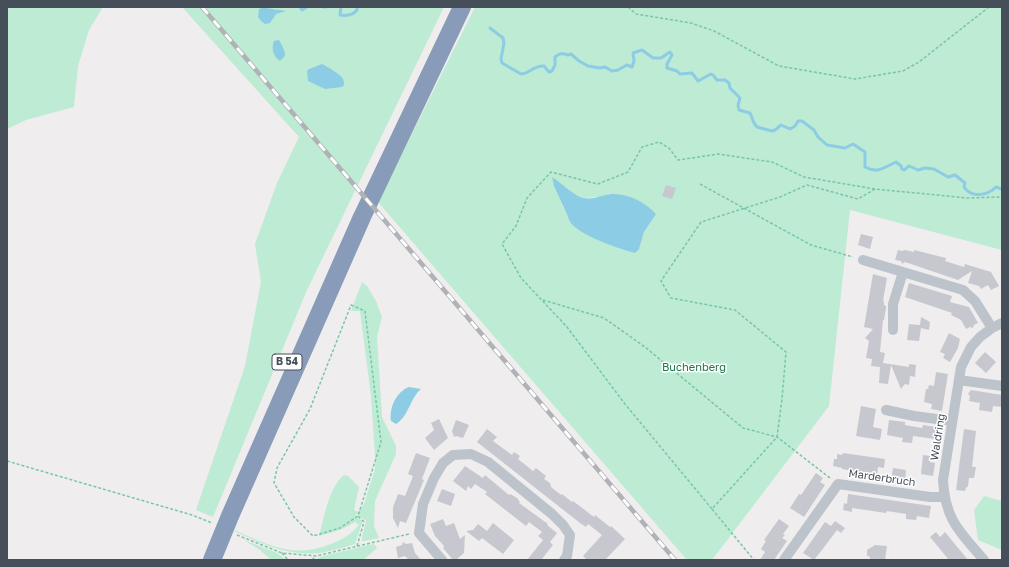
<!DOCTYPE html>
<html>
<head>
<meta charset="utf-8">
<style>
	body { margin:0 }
	#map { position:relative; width:1009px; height:567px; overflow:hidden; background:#efeded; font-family:"Golos Text",sans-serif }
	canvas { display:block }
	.frame { position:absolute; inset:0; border:8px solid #464f59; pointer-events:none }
</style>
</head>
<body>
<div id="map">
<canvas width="1009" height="567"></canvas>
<div class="frame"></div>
</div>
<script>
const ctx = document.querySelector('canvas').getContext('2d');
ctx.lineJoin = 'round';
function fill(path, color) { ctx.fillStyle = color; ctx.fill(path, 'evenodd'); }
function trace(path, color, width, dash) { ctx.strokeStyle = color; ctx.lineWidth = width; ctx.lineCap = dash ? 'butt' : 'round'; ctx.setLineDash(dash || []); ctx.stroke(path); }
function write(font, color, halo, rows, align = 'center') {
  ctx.font = font + ' "Golos Text",sans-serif'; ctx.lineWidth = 3; ctx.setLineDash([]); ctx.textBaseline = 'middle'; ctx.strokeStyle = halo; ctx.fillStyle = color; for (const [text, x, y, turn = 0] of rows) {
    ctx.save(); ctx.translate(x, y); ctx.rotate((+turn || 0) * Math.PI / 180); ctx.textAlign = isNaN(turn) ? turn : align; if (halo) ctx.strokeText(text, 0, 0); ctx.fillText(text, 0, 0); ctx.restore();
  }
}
fill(new Path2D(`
	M7 7H103L89 30 78 66 74 107 26 120 7 129Z
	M182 7H444L307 290 213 517 196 510 245 366 261 282 255 244 277 183 299 137Z
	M475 7H1002V250L850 210 829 406 712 560H687L378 202ZM552 178 581 198 600 197 610 194 656 214 644 232 639 249 586 234 572 224 569 221 568 217 562 205Z
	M362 282 367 286 376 301 382 317 377 337 382 417 396 446V454L375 501 374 526 379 538 364 541H362V537L366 521 357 514 355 516 362 521V523L355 544C345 547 335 550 325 552 292 558 264 545 234 531V530C267 544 292 559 328 545 340 541 351 535 359 525L355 522C344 529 332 533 319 536 324 518 329 487 344 475L348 476 359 487 354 510 358 512 364 504 375 469V455L371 396 360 311H351Z
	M984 496 1002 501V550L978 540 974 510Z
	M244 540 277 553 286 560H271L260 550Z
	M374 544 377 548 363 560H314L323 556Z`), '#bdebd3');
fill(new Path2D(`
	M264 7C271 10 278 9 286 11L276 14 270 23 265 24 261 21 258 17 259 9Z
	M279 40C282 45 285 50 285 56L280 61C273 56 271 49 274 41Z
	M322 64C326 66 342 75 343 79 344 81 344 83 344 85L342 87 325 89 308 81 307 71 309 69Z
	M552 177C560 182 575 196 583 198 594 200 602 195 611 194 627 193 646 202 656 214L644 232 639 249 635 253C620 249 570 233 568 217L554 186Z
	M409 387 421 389C410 398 409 416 396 424L391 421C389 408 396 392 409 387Z`), '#8dcce5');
trace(new Path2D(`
	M300 7 302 10 307 7
	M324 7H326
	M341 7 340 15C346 16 353 15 357 10V7
	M490 28 503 38 504 43 501 59 502 63 521 74C529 74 534 65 544 66L549 72 552 71 555 65V57C560 53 562 53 568 55L571 54 579 61 588 66 600 68 605 67 612 71 618 70 627 65 632 67 634 61 633 53 642 50 653 58H661L670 52 672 55 667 64V68L677 71 680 74 692 73 698 81 711 74 713 75 717 80H725L729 83 730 88 740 98 738 105 739 110 750 113 754 123 757 127 772 131 775 130 781 125 790 129 795 126 798 121H802L814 130 818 137 827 145 845 148 853 144 865 152V167C878 174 885 167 896 162L901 166 902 169 904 170 909 166 918 170 925 168 934 169 948 177 955 175 965 183 964 187C971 198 987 196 996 187L1002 189`), '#8dcce5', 3);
fill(new Path2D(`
	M666 185 676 188 672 199 662 196Z
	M861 234 873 237 870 249 858 245Z
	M898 250 902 251 905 250 914 252V250L946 258 945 261 964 267 965 264 991 272 999 286 991 290 988 285 981 289 979 286 968 283 972 271 958 280 905 262 902 264 901 261 895 260Z
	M873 274 887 278 883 301H884V305L886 306V308L884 320H883L880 352 885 353 883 363 909 367V364L916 365 915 377 910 376 909 385 905 384 901 389 891 365 888 384 879 383 880 367 871 366 872 359 866 358 869 341 865 338 873 329 864 327Z
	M909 283 952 296 950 302 969 307 978 323 974 325 973 328 970 327 966 329 961 320 951 315 952 313 905 297Z
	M921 317 930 322 929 330 921 328 919 341 907 340 909 324 920 325Z
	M949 333 960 339 958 348 950 362 943 358 945 354 940 352Z
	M985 352 996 362 986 373 975 363Z
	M936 372 948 374 942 411 931 409 932 404 924 402 926 389H928L929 385 934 386Z
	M971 390 1002 395V407L993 406 992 412 979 410 980 403 969 401 970 396 968 394Z
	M861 406 876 409 873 427 882 429 880 440 856 436Z
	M439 419 448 438 434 450 425 438 434 430 431 423Z
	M456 420 469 425 463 438 456 436 454 437 452 431Z
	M889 420 905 422V425L922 428 923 425 936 427 935 439 913 436 912 443 902 442 903 438 887 435Z
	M487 429 497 437 493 441 512 455 514 452 520 456 518 459 533 471 536 468 546 476 544 479 550 483 551 487 561 495 562 494 572 502 573 501 594 517 595 515 610 527 611 526 625 539 605 560H587L583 556 602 535 588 524 586 527 580 523 477 442Z
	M964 429 976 431 972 467H976L974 478H969L968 486 966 488 965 491 956 490Z
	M416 453 430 458 422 479 424 480 406 523 400 521 398 528 393 518V507L398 494 405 496 413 476 408 474Z
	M843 453 885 459 884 468 878 467 877 477 864 475V473L842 469V468L833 466 834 459H837V454L842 455Z
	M923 455 930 456V462L935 463 933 476 921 474Z
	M465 466 483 478 485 475 509 495 510 494 517 498 520 502 519 503 548 524 547 525 557 533 550 542 553 545 541 560H527L543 540 538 536 542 532 529 522 526 526 485 494 487 492 475 484 471 489 468 486 466 491 453 481Z
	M893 468 906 470 905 482 891 480Z
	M816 473 823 478 820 482 825 485 804 517 790 508 799 494 801 495Z
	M442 489 455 494 451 506 437 501Z
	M848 494 931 506 929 518 917 516 916 520 906 519V514L887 511 886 513 852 508V512L843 510 844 503 847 504Z
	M443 519 446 526 454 523 460 539 465 535 464 553 456 560H453L443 548 444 546 435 536 430 524Z
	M779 519 789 526 783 534 785 535 782 538 787 541 774 560H760L765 552 761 549 766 541 764 540Z
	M835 521 845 528 841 533 837 530 822 550 814 560 803 553 825 522 831 526Z
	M493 523 514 540 503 554 482 538 479 541 466 531 473 530 478 524 487 531Z
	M936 532 940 537 945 532 968 560H949L930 537Z
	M403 542 406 544 412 543 415 553 421 560H409L405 556 398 558 396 547 402 545Z
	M875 545 887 546 885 560H871L869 556H867V550Z`), '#c7c8cf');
trace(new Path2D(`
	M628 7 636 14 691 23 714 31 779 66 855 79 903 71 919 62 989 7
	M700 184 811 245 853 257
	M875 189 858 199 807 185 780 197 701 222 661 281 671 298 735 310 786 352 782 399 777 437 712 509 625 404 567 327 521 278 502 244 516 226 527 198 551 172 598 184 628 172 642 147 659 142 669 148 678 160 718 154 772 162 804 177 875 189 967 198 1002 197
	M543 300 604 318 645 347 743 428 777 437 830 478
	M351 305 365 311 381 442 358 516 340 528 313 536 294 517 274 483 277 468 310 409Z
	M7 461 192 515 212 523
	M712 509 754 560
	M237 535 282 553 316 556 409 534
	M357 546 364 522 358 516
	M282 553 288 560
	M312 560 316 556`), '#78c6a6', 1.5, [3, 2]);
trace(new Path2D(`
	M863 260 963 290 975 301 992 328
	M893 330V304L903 272
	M959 380 1002 386
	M886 410 914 416 952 421
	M442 560 419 533 423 504 434 478 443 463 453 455 471 454 488 462 552 514 563 525 570 535 567 556 564 560
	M784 560 838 484 930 497H944
	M984 560C960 532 945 520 943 480L961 367 971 347 980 337 992 328 1002 323`), '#bcc3cb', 10);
trace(new Path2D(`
	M212 560 230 516 362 217 462 7`), '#889bb8', 18);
const rail = new Path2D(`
	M202 7 675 560`);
trace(rail, '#afb2b7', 4.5);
trace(rail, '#fff', 3, [9]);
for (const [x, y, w] of [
	[287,362,30]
]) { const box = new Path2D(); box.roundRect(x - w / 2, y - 8, w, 16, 3); ctx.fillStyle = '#fff'; ctx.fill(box); trace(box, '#464f59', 1); }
write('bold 10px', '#464f59', null, [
	["B 54",287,362]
]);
write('11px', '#1d744f', '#fff', [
	["Buchenberg",694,368]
]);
write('11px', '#464f59', '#fff', [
	["Waldring",938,437,-81],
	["Marderbruch",882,478,8]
]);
</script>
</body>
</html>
